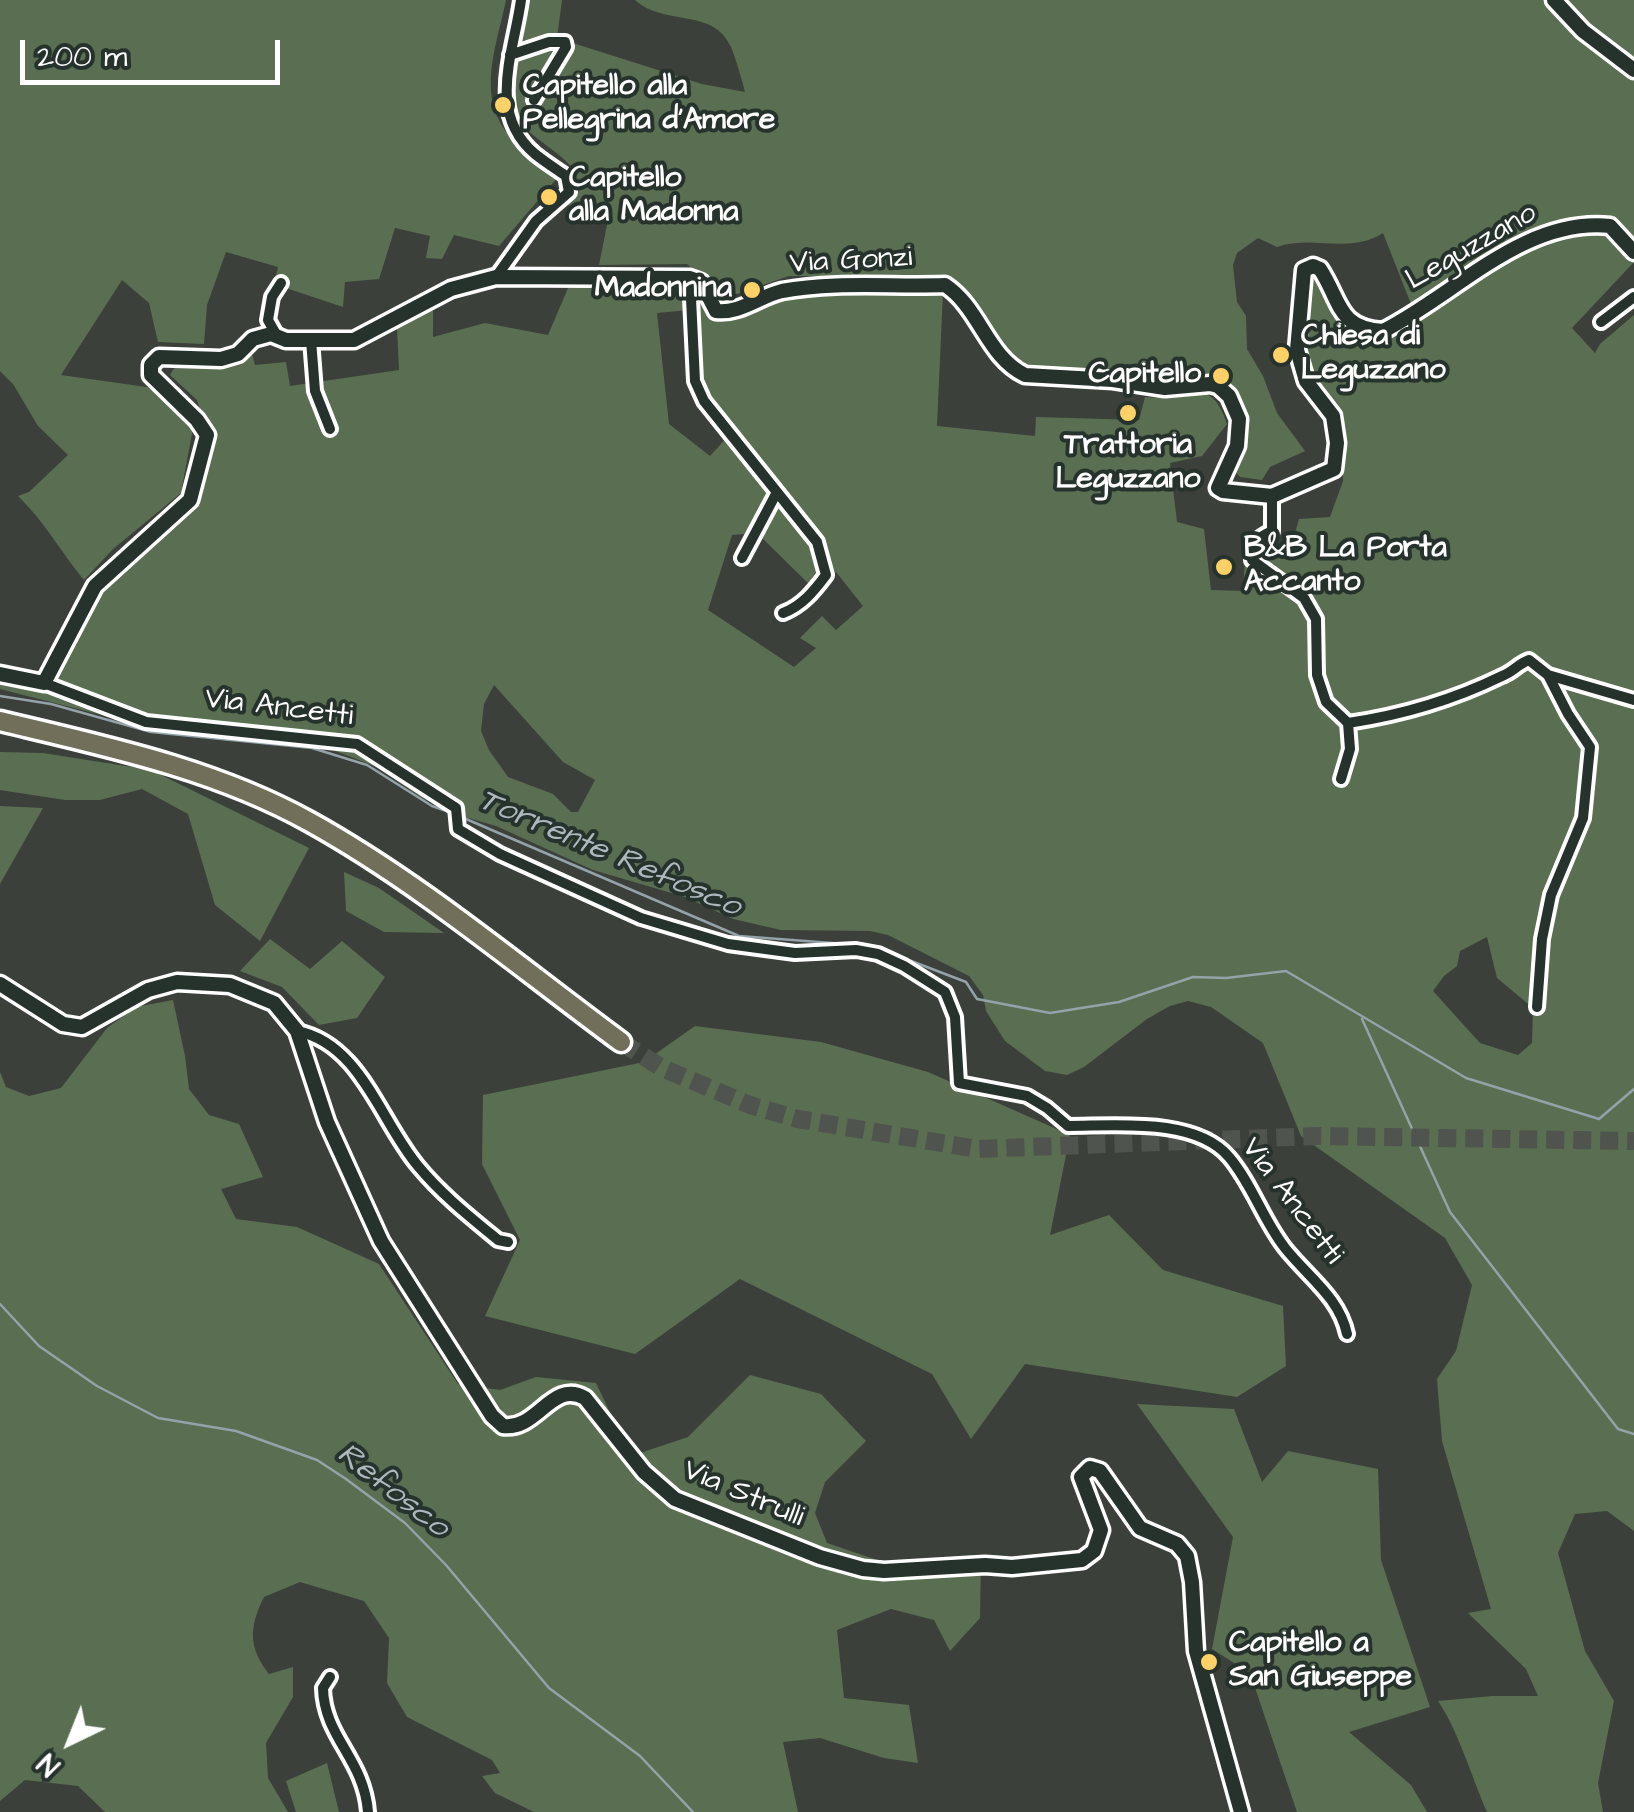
<!DOCTYPE html>
<html>
<head>
<meta charset="utf-8">
<style>
	body { margin:0 }
	#map { position:relative; width:1634px; height:1812px; overflow:hidden; background:#3b413a; font-family:"Architects Daughter",sans-serif }
	canvas { display:block }
	.north { position:absolute; left:20px; top:1692px; width:100px; height:100px; -webkit-text-stroke:8px #26332d; paint-order:stroke; rotate:223deg; font-size:28px; font-weight:700; line-height:40px; text-align:center; color:#fff }
	.north::after { content:''; display:block; margin:auto; width:35px; height:45px; background:#fff; clip-path:polygon(50% 0,100% 100%,50% 72%,0 100%) }
	.scale { position:absolute; left:20px; top:40px; width:260px; height:45px; box-sizing:border-box; border:5px solid #fff; border-top:0; padding-left:12px; font-size:30px; line-height:35px; white-space:nowrap; color:#fff; -webkit-text-stroke:8px #26332d; paint-order:stroke }
</style>
</head>
<body>
<div id="map">
<canvas width="1634" height="1812"></canvas>
<div class="north">N</div>
<div class="scale">200 m</div>
</div>
<script>
const ctx = document.querySelector('canvas').getContext('2d');
ctx.lineJoin = 'round';
function fill(path, color) { ctx.fillStyle = color; ctx.fill(path, 'evenodd'); }
function trace(path, color, width, dash) { ctx.strokeStyle = color; ctx.lineWidth = width; ctx.lineCap = dash ? 'butt' : 'round'; ctx.setLineDash(dash || []); ctx.stroke(path); }
function write(font, color, halo, rows, align = 'center') {
  ctx.font = font + ' "Architects Daughter",sans-serif'; ctx.lineWidth = 8; ctx.setLineDash([]); ctx.textBaseline = 'middle'; ctx.strokeStyle = halo; ctx.fillStyle = color; for (const [text, x, y, turn = 0] of rows) {
    ctx.save(); ctx.translate(x, y); ctx.rotate((+turn || 0) * Math.PI / 180); ctx.textAlign = isNaN(turn) ? turn : align; if (halo) ctx.strokeText(text, 0, 0); ctx.fillText(text, 0, 0); ctx.restore();
  }
}
fill(new Path2D(`
	M0 0H506C497 45 475 97 510 136 524 151 546 161 558 177L499 246 454 235 442 259 426 258 430 236 395 228 379 279 345 282 343 307 274 284 278 267 226 252 207 305 204 344 158 342 149 303 122 280 61 375 168 390 191 417 193 428 181 493 113 549 84 580C60 551 45 522 18 496L29 492 68 455 38 426 13 384 0 371Z
	M521 0H562L557 38 702 84 745 92C742 80 736 59 731 47 713 7 665 27 635 0H1634V242L1594 221 1475 265 1411 304 1383 233C1349 255 1312 234 1277 247L1258 238 1237 253 1233 265 1237 302 1246 316 1247 349 1263 376 1277 413 1305 451 1270 467 1262 480 1240 477 1231 467 1248 414 1236 399 1209 377 1149 385 1028 365 1006 351 963 289 942 276H789L737 294 718 292 687 264 599 265 609 215 563 204 574 188 571 166C556 150 536 140 521 124 492 92 514 37 521 0Z
	M1578 230 1608 232 1634 252V262L1572 328 1595 353 1600 344 1634 315V1531L1607 1511 1575 1514 1558 1553 1585 1651 1614 1701 1598 1783 1603 1812H1487C1472 1778 1458 1730 1438 1701L1492 1696H1538L1526 1669 1468 1613 1491 1609 1442 1441 1437 1379 1456 1351 1472 1285 1445 1238 1301 1136 1263 1043 1211 1007 1188 1001 1170 1006 1147 1019 1084 1067 1067 1075 1045 1071 1005 1041 986 1011 983 995 969 976 888 935 870 931 781 930 733 919 685 897 593 870 496 826 458 815 422 798 377 767 325 747 168 732 0 689V677L40 684 88 600 187 506 206 427 197 400 170 375 178 362 250 347 255 365 286 362 290 386 399 370 397 328 433 308V337L485 323 548 335 571 281H687L714 310 793 289 943 291 937 426 1035 436 1036 417 1139 420 1145 397C1187 401 1210 372 1227 424L1202 456 1170 463 1177 522 1204 529 1211 590 1243 591 1245 558 1265 561 1289 555 1299 519 1330 517 1343 481V451L1306 373 1302 341 1305 281 1314 275 1341 316 1366 335 1480 271ZM699 309 703 381 730 434 710 456 669 424 657 313ZM757 533 816 591 836 572 863 606 836 630 822 616 800 638 816 648 794 667 708 610 732 535ZM494 685 563 762 595 780 578 812H571L553 794 508 777 489 750 481 731 484 704ZM1487 937 1497 978 1533 1008 1532 1043 1518 1055 1480 1043 1433 991 1444 976 1457 966 1460 951Z
	M0 752 43 753 151 770 309 848 260 941 215 905 188 814 142 789 100 800H65L0 790Z
	M0 806 43 808 0 884Z
	M344 872 379 888 444 933 384 932 346 911Z
	M270 939 310 969 342 941 385 977 357 1018 319 1025 282 987 240 971Z
	M173 1000 185 1056 189 1089 209 1115 239 1124 263 1177 221 1189 236 1219 297 1227 379 1264 458 1384 500 1390 536 1377 596 1383 631 1456 688 1437 750 1375 821 1394 866 1441 825 1482 815 1513 827 1543 889 1564 981 1560 980 1618 950 1651 934 1620 891 1609 837 1630 844 1698 909 1705 918 1763 884 1758 820 1738 783 1742 798 1812H534L495 1793 482 1776 500 1773 492 1760 407 1717 387 1683 389 1638 364 1601 300 1582 264 1597C249 1627 248 1647 269 1674L293 1667V1697L266 1743 268 1778 288 1812H105L78 1786 25 1780 0 1801V1072L6 1087 29 1096 61 1088 107 1028 136 1007Z
	M695 1026 821 1042 928 1072 1070 1135 1050 1235 1109 1215 1163 1270 1283 1306 1286 1366 1237 1397 1025 1364 971 1439 932 1374 740 1279 635 1354 485 1316 520 1240 482 1164 483 1095 644 1062Z
	M1137 1404 1234 1409 1262 1482 1288 1451 1378 1469 1381 1560 1430 1707 1349 1732 1411 1785 1427 1812H1297L1250 1673 1212 1649 1233 1537Z
	M327 1763 339 1812H296L286 1781Z`), '#5a6e51');
trace(new Path2D(`
	M0 696 51 704 151 732 312 748 367 765 432 806 452 813
	M459 816 739 936 872 946 966 982 977 999 1050 1013 1119 1002 1193 977 1226 978 1286 971 1466 1078 1599 1119 1634 1089
	M1362 1019 1450 1212 1618 1429 1634 1434
	M0 1304 39 1346 97 1386 158 1418 236 1431 317 1460 346 1479 405 1523 446 1565 549 1688 640 1756 693 1812`), '#94a2a9', 2.5);
trace(new Path2D(`
	M621 1042 662 1068 750 1105 798 1119 977 1149 1318 1136 1634 1141`), '#4f544e', 18, [18, 9]);
const street = new Path2D(`
	M510 55 549 42H565L566 47 534 100
	M496 277 536 221 569 192 566 176C556 169 545 162 535 154 486 113 514 52 521 0
	M690 278 695 381 704 401 817 542 826 575C814 591 802 606 783 613
	M1601 322 1634 297
	M277 336 268 320 272 297 281 283
	M311 340 315 391 330 429
	M1272 496V531C1257 538 1251 543 1252 560L1304 598 1316 619 1317 675 1326 702 1348 723C1402 715 1453 700 1502 676 1513 672 1518 664 1529 660L1548 675 1634 700
	M742 558 777 492
	M44 683 146 722 357 744 456 808 458 829 500 854 641 918 728 944 795 953 856 950 878 954 904 966 945 992 955 1017 959 1083 1027 1096 1047 1108 1068 1126C1115 1126 1195 1117 1229 1157 1252 1184 1263 1220 1285 1248 1308 1277 1339 1297 1347 1334
	M1341 779 1350 749 1348 723
	M1537 1007 1542 939 1551 895 1583 818 1590 747 1568 714 1548 675
	M297 1031C361 1044 380 1121 418 1166 441 1194 470 1217 498 1240L508 1242
	M330 1677 323 1688C324 1737 364 1759 368 1812`);
const secondary = new Path2D(`
	M1554 0 1583 31 1634 70
	M0 674 44 683 95 586 190 500 207 435 197 420 151 375V365L159 357 221 359 238 354 253 339 271 334 286 340H354L451 289 496 277 690 278 701 282 716 311C740 314 760 296 782 291 835 281 892 287 945 285 980 308 987 357 1025 375L1113 380 1165 388 1210 384 1218 386 1229 396 1239 419 1237 446 1218 488 1223 491 1272 496 1334 469 1337 443 1333 416 1306 381 1297 350 1304 270 1313 266 1320 269C1341 301 1337 328 1383 331 1455 295 1524 217 1610 226L1634 252
	M0 984 63 1024 82 1027 148 990 177 982 230 985 274 1003 297 1031 327 1122 381 1241 492 1416 503 1426C537 1431 552 1379 585 1398L644 1472 675 1499 820 1557 863 1569 884 1571 985 1565 1012 1567 1082 1560 1094 1551 1101 1530 1081 1477 1090 1468 1100 1471 1140 1528 1177 1544 1187 1556 1192 1582 1196 1651 1241 1812`);
const highway = new Path2D(`
	M0 721C105 746 215 769 310 822 420 883 519 967 621 1042`);
trace(street, '#fff', 18);
trace(secondary, '#fff', 21);
trace(highway, '#fff', 25);
trace(street, '#26332d', 10);
trace(secondary, '#26332d', 14);
trace(highway, '#716e59', 18);
for (const [x, y, r, color] of [
	[503,105,10,"#ffd166"],
	[549,197,10,"#ffd166"],
	[752,290,10,"#ffd166"],
	[1281,355,10,"#ffd166"],
	[1221,376,10,"#ffd166"],
	[1128,413,10,"#ffd166"],
	[1224,567,10,"#ffd166"],
	[1209,1662,10,"#ffd166"]
]) { const dot = new Path2D(); dot.arc(x, y, r, 0, 2 * Math.PI); ctx.fillStyle = color; ctx.fill(dot); trace(dot, '#26332d', 4); }
write('bold 30px', '#fff', '#26332d', [
	["Capitello alla",523,88],
	["Pellegrina d'Amore",523,122],
	["Capitello",569,180],
	["alla Madonna",569,214],
	["Madonnina",732,290,"right"],
	["Chiesa di",1301,338],
	["Leguzzano",1301,372],
	["Capitello",1201,376,"right"],
	["Trattoria",1128,447,"center"],
	["Leguzzano",1128,481,"center"],
	["B&B La Porta",1244,550],
	["Accanto",1244,584],
	["Capitello a",1229,1645],
	["San Giuseppe",1229,1679]
], 'left');
write('30px', '#fff', '#26332d', [
	["Leguzzano",1472,248,-30],
	["Via Gonzi",851,262,-3],
	["Via Ancetti",279,709,7],
	["Via Ancetti",1291,1202,53],
	["Via Strulli",743,1495,23]
]);
write('italic 32px', '#aeb9bf', '#26332d', [
	["Torrente Refosco",609,855,23],
	["Refosco",392,1492,38]
]);
</script>
</body>
</html>
